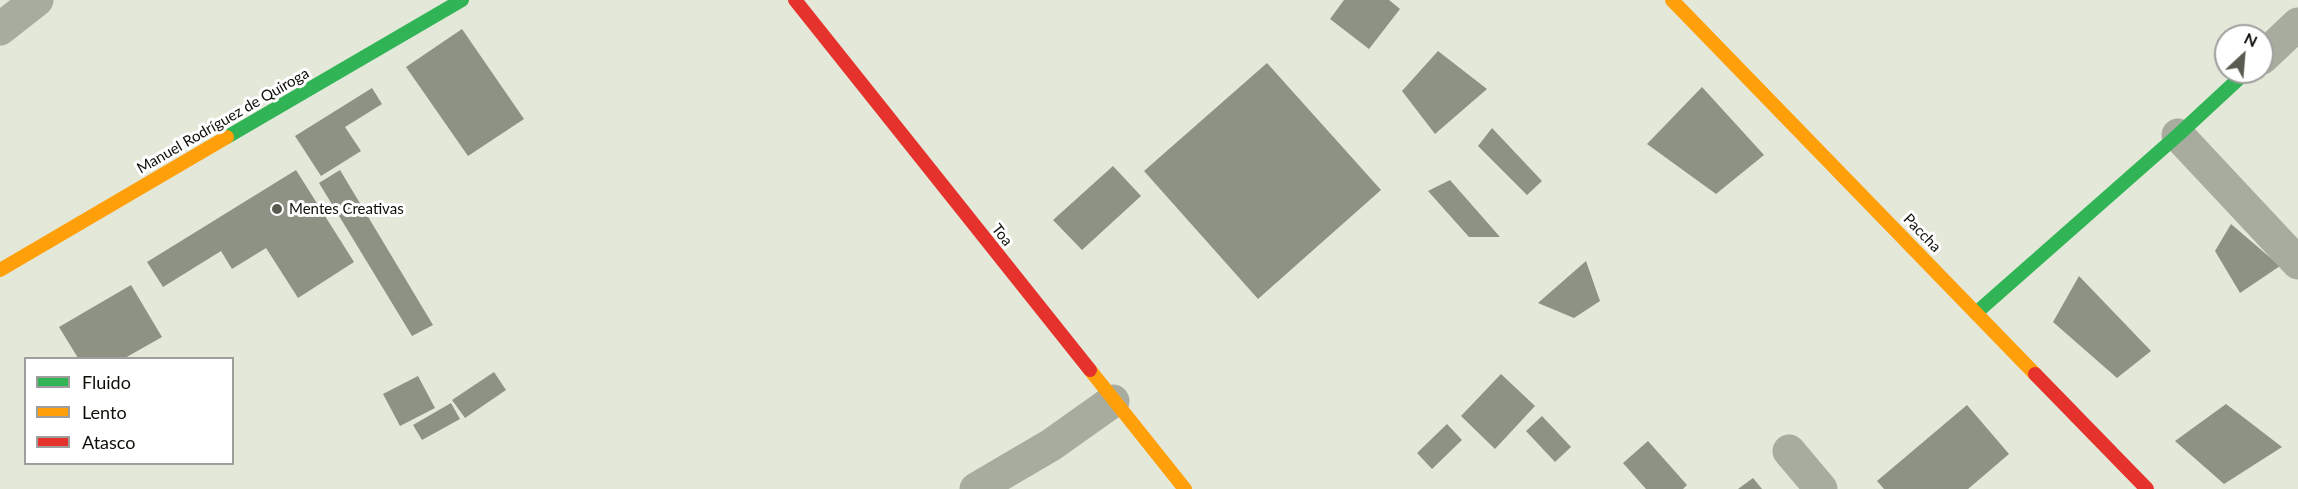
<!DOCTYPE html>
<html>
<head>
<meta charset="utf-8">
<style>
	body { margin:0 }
	#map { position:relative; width:2298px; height:489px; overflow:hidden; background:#e3e8d9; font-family:Lato,sans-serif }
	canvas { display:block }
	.legend { position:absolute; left:24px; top:357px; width:210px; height:108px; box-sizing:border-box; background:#fff; border:2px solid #9e9f9c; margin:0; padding:8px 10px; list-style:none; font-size:18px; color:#0d1007 }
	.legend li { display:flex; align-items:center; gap:12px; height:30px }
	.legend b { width:30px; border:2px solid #9e9f9c }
	.north { position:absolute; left:2214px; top:24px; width:60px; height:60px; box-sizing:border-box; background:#fff; border:2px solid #9e9f9c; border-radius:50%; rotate:26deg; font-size:16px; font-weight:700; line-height:24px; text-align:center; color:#0d1007 }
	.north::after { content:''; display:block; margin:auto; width:21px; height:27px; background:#585c50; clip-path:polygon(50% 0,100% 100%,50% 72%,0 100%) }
</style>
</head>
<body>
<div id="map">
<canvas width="2298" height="489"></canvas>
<ul class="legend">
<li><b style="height:8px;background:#30b455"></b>Fluido</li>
<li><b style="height:8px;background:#ff9f0a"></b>Lento</li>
<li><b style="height:8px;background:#e5322d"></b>Atasco</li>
</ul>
<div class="north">N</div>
</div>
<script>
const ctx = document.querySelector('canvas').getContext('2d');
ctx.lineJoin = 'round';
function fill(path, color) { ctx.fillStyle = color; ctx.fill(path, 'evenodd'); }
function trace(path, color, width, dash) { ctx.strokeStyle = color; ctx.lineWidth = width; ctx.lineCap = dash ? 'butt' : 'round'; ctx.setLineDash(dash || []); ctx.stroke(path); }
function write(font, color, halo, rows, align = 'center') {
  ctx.font = font + ' Lato,sans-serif'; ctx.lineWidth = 6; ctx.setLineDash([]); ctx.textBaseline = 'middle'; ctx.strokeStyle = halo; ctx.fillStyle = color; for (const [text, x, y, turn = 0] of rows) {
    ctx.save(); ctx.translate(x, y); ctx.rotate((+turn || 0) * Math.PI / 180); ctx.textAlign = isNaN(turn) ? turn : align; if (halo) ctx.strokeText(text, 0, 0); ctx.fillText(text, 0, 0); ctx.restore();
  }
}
fill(new Path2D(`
	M1344 0H1389L1400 9 1369 49 1330 19Z
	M462 29 524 119 468 156 406 67Z
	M1438 51 1487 89 1435 134 1402 91Z
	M1267 63 1381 190 1258 299 1144 171Z
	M1702 87 1764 155 1716 194 1647 144Z
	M372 88 382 104 345 127 361 151 321 176 295 136Z
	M1492 128 1542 181 1527 195 1478 146Z
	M1113 166 1141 196 1082 250 1053 220Z
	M296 170 354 262 298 298 266 248 232 269 221 251 163 287 147 262Z
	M340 170 433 325 412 336 319 183Z
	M1450 180 1500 237H1469L1428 191Z
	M2231 224 2280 266 2240 293 2215 251Z
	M1586 261 1600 301 1574 318 1538 303Z
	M2079 276 2151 351 2117 378 2053 322Z
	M131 285 162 337 125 358H78L59 327Z
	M494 372 506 390 465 418 452 400Z
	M1501 374 1535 406 1495 449 1461 416Z
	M418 376 435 408 400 426 383 394Z
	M451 403 460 419 422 440 413 425Z
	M2226 404 2282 447 2224 484 2175 441Z
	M1967 405 2009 454 1968 489H1884L1877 481Z
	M1542 416 1571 447 1555 462 1526 431Z
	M1447 424 1462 440 1432 469 1417 453Z
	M1648 441 1687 485 1683 489H1646L1623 463Z
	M1753 478 1762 489H1738Z`), '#8e9284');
trace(new Path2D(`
	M0 29 37 0
	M2262 58 2298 24
	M2178 135 2298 263
	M1789 451 1821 489
	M976 489 1051 445 1113 401`), '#a8ac9e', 33);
trace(new Path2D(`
	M227 137 462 0
	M1976 313 2178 135 2246 72`), '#30b455', 14);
trace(new Path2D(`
	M1672 0 2035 374
	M0 270 227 137
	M1090 370 1185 489`), '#ff9f0a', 14);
trace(new Path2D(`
	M795 0 1090 370
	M2035 374 2147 489`), '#e5322d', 14);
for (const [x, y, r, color] of [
	[277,209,6,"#585c50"]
]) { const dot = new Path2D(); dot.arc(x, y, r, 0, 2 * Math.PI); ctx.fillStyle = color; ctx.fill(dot); trace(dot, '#fff', 2); }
write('15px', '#0d1007', '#fff', [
	["Manuel Rodríguez de Quiroga",223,121,-30],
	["Paccha",1922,233,46],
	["Toa",1002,235,52]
]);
write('15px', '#0d1007', '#fff', [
	["Mentes Creativas",289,209]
], 'left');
</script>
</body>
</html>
